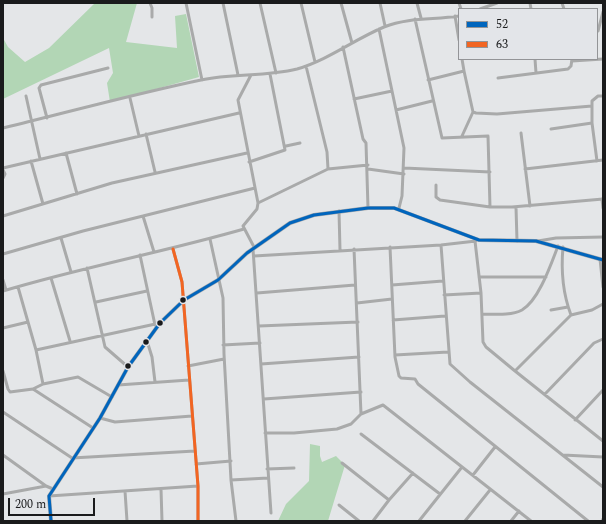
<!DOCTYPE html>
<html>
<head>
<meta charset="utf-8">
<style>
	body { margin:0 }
	#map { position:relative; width:606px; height:524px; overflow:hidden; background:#e4e6e8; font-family:Spectral,serif }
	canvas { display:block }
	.frame { position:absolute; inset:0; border:4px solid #1a1b1c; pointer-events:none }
	.legend { position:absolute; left:458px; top:8px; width:140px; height:52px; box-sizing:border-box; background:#e3e5e9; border:1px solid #939497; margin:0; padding:5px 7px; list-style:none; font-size:12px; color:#1a1b1c }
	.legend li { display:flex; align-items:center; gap:8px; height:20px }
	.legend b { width:20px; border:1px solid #939497 }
	.scale { position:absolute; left:8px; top:498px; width:87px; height:18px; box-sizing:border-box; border:2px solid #1a1b1c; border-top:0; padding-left:5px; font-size:12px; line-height:14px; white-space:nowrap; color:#1a1b1c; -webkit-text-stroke:3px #e3e5e9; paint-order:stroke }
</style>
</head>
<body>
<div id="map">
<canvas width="606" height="524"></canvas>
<div class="frame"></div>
<ul class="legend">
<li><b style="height:5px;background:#0065bd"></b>52</li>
<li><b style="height:5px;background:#f26522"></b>63</li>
</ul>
<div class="scale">200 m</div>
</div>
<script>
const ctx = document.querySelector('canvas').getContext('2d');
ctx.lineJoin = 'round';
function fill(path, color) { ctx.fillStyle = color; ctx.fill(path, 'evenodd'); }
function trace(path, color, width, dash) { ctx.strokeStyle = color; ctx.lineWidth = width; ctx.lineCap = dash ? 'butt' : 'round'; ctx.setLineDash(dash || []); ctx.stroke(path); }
fill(new Path2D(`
	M95 3H137L126 42 177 48 175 16 186 14 199 77 110 102 107 83 113 73 109 48 3 99V38L8 47 25 62 49 48Z
	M310 444 320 446V456L322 462 336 456 345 465 328 521H278L286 504 309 481Z`), '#b2d6b5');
trace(new Path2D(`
	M150 3 152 8V17
	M186 3 202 80
	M223 3 238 75
	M260 3 276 73
	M301 3 315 62
	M341 3 352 43
	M380 3 385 26
	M417 3 421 18
	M459 3 461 9
	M530 3 531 9
	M562 3 564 9
	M480 9 497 3
	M455 16 459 40
	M415 19 442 138 488 136 490 207
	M379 29 404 148 402 196 399 208
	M598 31 603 12
	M343 47 363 139 366 143 368 208
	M462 59 464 71
	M535 59 536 73
	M572 61 603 59
	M306 66 327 152 328 169
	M251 75 238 100 258 203 257 209 243 226 254 247
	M498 78 568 69 571 66 572 59
	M428 80 464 71 473 112 476 113 497 114 592 106
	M26 96 40 159
	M130 98 139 136
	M354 99 392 91
	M396 110 432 101
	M47 118 39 88 41 85 108 68
	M3 128C69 112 134 94 201 80 233 73 265 77 297 69 328 60 355 39 384 27 409 17 434 20 459 16
	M551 129 592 123
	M521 133 530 206
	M146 134 155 172
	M462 136 473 112
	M286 146 300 143
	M66 153 77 194
	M31 161 43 204
	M597 161 592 123V101L598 96H603
	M249 162 285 150 270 74
	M3 168 239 113
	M404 168 490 172
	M368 169 404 174
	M525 169 603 160
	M3 170 5 174 3 178
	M436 185V197L440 200 490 207H512L603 199
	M602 199 603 208
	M258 203 328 169 368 165
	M516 207 517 241
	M339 211 340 250
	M3 216 112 183 247 153
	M143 216 154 252
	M61 238 71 272
	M210 239 223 298 224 354 231 480 236 521
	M475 241 481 293 483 342 486 347 515 371 571 315 592 310 603 304
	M538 241 556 238 603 237
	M441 245 450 364 470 382 603 487
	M390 247 395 357 399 376 401 378 415 379 418 384 588 521
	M563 247C561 269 563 294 571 315
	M173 249 182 282 198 486V521
	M253 249 271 513
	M354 249 361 414
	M3 254 83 231 255 188
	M140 255 155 325
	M254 256 441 245 476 241
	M600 259 603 287
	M87 268 105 347 128 367
	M479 277H546
	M51 278 70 341
	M3 280 6 290
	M392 285 443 281
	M18 287 36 350 43 384 33 389
	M3 291C83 267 164 252 244 229
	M257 293 355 285
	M444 295 481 293
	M96 302 147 291
	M357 303 392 299
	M551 310 568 307
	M482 314C493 314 511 316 522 310 539 300 551 264 558 246
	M393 320 445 316
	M259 326 358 322
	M3 328 28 322
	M147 341 152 357 155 382
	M223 345 260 343
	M36 350 160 323
	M395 355 448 352
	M261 364 359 357
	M188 366 224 359
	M3 371 8 389 10 392 33 389 93 428
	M515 371 603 441
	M43 384 78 377 112 397
	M118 385 189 380
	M545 394 594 343 603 339
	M264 399 361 392
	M3 412 72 458 195 451
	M100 418 115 422 192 416
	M575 420 603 390
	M265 433H294L337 429 351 424 361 414 383 405 531 521
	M361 434 440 494
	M3 455 46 486
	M563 455 603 457
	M342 463 389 500
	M196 464 231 461
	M267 469 294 468
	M473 475 495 447
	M231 480 268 478
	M161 489 162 521
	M125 491 127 521
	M3 494 46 486 53 489
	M49 496 198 486
	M339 505 359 521
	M373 521 389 500 413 473
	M419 521 462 467
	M465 521 490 490
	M511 521 519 511
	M602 521 603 519`), '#a9aaaa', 3);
trace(new Path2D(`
	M51 521 49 496 100 418 128 367 160 323 184 300 218 280 247 253 290 223 314 215 368 208H394L479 240 536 241 603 260`), '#a8a9a9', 4);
trace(new Path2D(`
	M51 521 49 496 100 418 128 367 160 323 184 300 218 280 247 253 290 223 314 215 368 208H394L479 240 536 241 603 260`), '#0065bd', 3);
trace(new Path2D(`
	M173 249 182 282 198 486V521`), '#f26522', 3);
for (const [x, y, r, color] of [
	[183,300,3.5,"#1a1b1c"],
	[160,323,3.5,"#1a1b1c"],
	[146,342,3.5,"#1a1b1c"],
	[128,366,3.5,"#1a1b1c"]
]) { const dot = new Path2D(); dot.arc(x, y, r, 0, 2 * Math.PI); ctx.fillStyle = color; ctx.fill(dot); trace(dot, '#e3e5e9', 1.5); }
</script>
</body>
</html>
